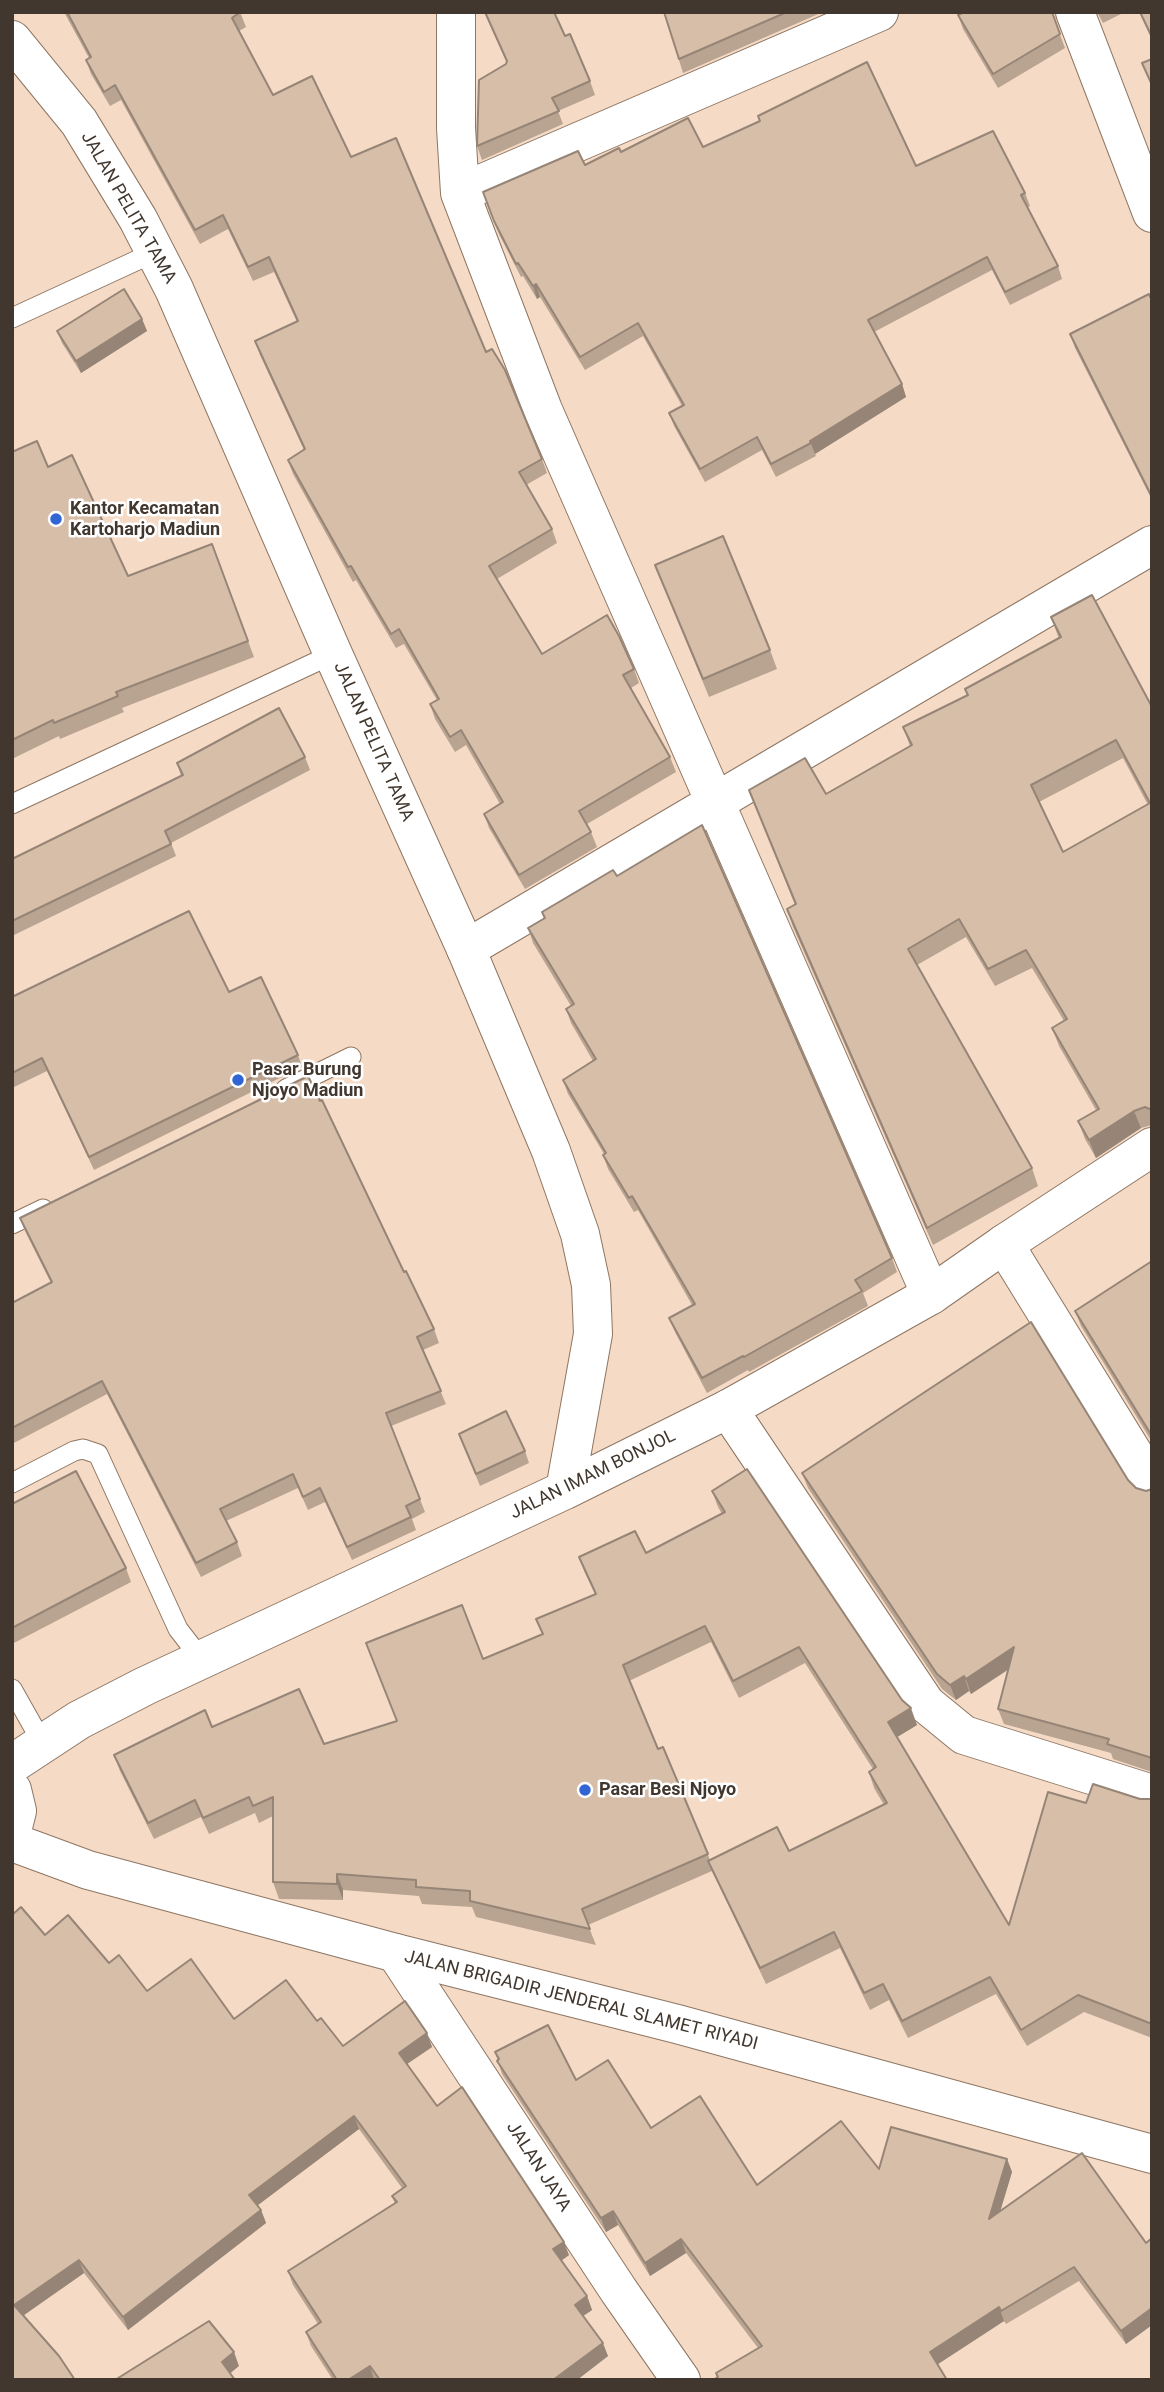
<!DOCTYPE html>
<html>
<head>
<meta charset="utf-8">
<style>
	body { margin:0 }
	#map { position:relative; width:1164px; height:2392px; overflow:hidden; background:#f5dbc6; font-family:Roboto,sans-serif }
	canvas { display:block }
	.frame { position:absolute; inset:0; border:14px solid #41372e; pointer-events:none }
</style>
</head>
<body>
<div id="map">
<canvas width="1164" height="2392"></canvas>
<div class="frame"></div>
</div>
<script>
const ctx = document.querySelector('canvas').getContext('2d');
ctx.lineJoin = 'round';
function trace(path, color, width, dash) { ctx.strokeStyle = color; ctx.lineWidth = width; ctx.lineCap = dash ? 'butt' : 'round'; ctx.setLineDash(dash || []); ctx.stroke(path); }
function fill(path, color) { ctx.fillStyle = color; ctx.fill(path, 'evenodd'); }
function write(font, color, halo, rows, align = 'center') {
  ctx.font = font + ' Roboto,sans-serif'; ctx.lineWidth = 5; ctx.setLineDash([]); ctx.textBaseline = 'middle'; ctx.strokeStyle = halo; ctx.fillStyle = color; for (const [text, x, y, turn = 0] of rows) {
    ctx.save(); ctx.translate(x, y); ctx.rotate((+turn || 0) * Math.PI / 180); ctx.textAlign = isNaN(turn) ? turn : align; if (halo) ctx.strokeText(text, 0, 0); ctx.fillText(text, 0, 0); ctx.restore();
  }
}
const lane = new Path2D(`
	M12 318 155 252
	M12 804 333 654
	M286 1089 351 1057
	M12 1224 43 1209
	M12 1483 74 1451 83 1449 98 1454 178 1629 202 1660
	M12 1689 43 1744`);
const street = new Path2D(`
	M456 12V128L460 193 543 410 931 1295
	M1075 12 1152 213
	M460 193 879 12
	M466 949 1152 545
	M1004 1244 1152 1484
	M728 1409 926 1704 964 1735 1152 1794
	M396 1953 619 2291 681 2380`);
const secondary = new Path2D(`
	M12 40 79 122 138 219 174 289 333 654 466 949 551 1151 580 1234 591 1285 593 1334 565 1490
	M12 1764 79 1720 145 1686 565 1490 728 1409 931 1295 1004 1244 1152 1147`);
const primary = new Path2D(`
	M12 1790 17 1811 12 1831
	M12 1842 88 1870 396 1953 677 2024 1152 2154`);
trace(lane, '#8e7663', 21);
trace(street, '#8e7663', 40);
trace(secondary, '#8e7663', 40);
trace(primary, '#8e7663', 40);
trace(lane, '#fff', 19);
trace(street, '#fff', 38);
trace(secondary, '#fff', 38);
trace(primary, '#fff', 38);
fill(new Path2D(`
	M64 12H240L246 27 239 31 273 95 351 157 486 352 542 459 547 473 526 485 552 529 557 543 497 579 542 654 634 669 639 683 631 688 670 757 676 772 587 824 591 832 597 847 525 889 489 828 484 814 500 804 466 745 455 752 435 719 430 704 437 700 404 644 396 648 356 580 353 582 293 474 288 460 304 450 260 355 255 341 297 322 274 272 253 281 228 229 200 244 121 100 110 106 91 74 86 60 89 58Z
	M484 12H554L565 36 590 81 595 95 558 111 563 124 482 160 477 146 507 63Z
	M664 12H823L683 73Z
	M964 12H1054V19L1065 48 998 88 963 29 958 15Z
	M1097 12H1125L1103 23Z
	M1139 12H1152V40Z
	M703 147 916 166 1025 193 1030 206 1027 208 1058 266 1062 279 1010 305 992 270 874 332 902 384 906 397 815 454 816 456 776 477 762 450 705 482 674 426 669 413 682 406 643 336 585 370 540 297 537 299 523 276 521 277 499 234 483 192 585 165 621 152Z
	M1152 296V500L1075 348 1070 334Z
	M142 319 147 331 81 373 62 343 57 331Z
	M12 452 48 467 128 576 248 641 254 657 122 708 124 712 60 739 59 736 12 759Z
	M655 565 770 650 777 669 709 697Z
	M1051 617 1152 707V1125L1141 1128 1096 1158 1085 1139 1078 1121 1096 1110 1059 1046 1052 1028 1064 1021 1032 968 995 986 966 937 917 965 1032 1168 1038 1186 933 1245 793 927 787 909 795 905 749 790 826 794 910 746 903 727 967 695 965 689 1059 639ZM1123 758 1148 805 1063 852 1039 802Z
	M305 757 310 770 171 843 176 856 12 936V859L181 776 177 763Z
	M617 876 892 1258 897 1272 863 1293 868 1306 749 1372 748 1370 707 1393 675 1332 669 1318 692 1305 638 1210 634 1212 608 1169 603 1155 604 1154 568 1094 563 1080 593 1061 571 1023 566 1009 571 1006 533 943 528 928 544 919 542 912Z
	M229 992 298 1055 302 1067 94 1170 47 1071 12 1088V997Z
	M20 1218 404 1272 434 1329 439 1343 423 1350 446 1404 391 1426 425 1512 412 1519 416 1530 352 1560 325 1502 308 1510 298 1488 226 1521 237 1542 242 1556 201 1577 107 1394 12 1444V1303L51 1283 25 1231Z
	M1152 1261V1442L1081 1326 1075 1311Z
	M459 1434 525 1451 529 1463 480 1486Z
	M802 1473 1128 1480 1136 1488 1146 1491 1152 1489V1772L1113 1759 1111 1753 1004 1724 998 1709 1008 1670 971 1694 969 1691 956 1700 942 1689 808 1488Z
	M712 1491 917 1725 897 1737 1009 1925 1086 1803 1152 1799V2038L1084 2012 1027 2046 996 1994 908 2038 889 2000 870 2010 840 1948 766 1984 712 1871 588 1925 596 1945 476 1917 472 1907 422 1904 419 1896 343 1890V1900L279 1899 273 1882V1816L259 1823 255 1813 209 1834 201 1817 154 1839 120 1771 114 1755 212 1727 324 1744 396 1721 483 1659 542 1634 536 1619 595 1594 585 1573 579 1557 646 1553 722 1514 718 1507ZM711 1642 739 1698 805 1663 873 1769 869 1772 874 1788 884 1805 789 1851 710 1860 663 1747 658 1749 629 1681Z
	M12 1504 126 1568 131 1582 12 1644Z
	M45 1935 109 1963 147 1991 234 2019 317 2021 343 2046 427 2033 432 2047 407 2064 437 2106 569 2255 561 2261 587 2296 592 2310 583 2316 608 2356 577 2380H333L311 2346 306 2332 318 2324 293 2285 288 2271 395 2204 392 2196 402 2188 359 2129 258 2205 261 2210 266 2223 128 2330 84 2273 23 2316 12 2380Z
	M495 2052 576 2080 651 2128 757 2185 879 2169 1007 2159 1012 2172 1000 2211 1146 2243 1152 2238V2325L1126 2344 1079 2281 1006 2324 1004 2321 938 2364 717 2377 716 2373 758 2348 686 2253 650 2276 618 2225 606 2232 502 2074Z`), '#b9a391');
fill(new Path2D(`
	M536 284 540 297 537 299 533 286Z
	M142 319 147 331 81 373 76 361Z
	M902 384 906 397 815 454 810 441Z
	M1134 1111 1141 1128 1096 1158 1089 1140Z
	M1014 1647 1019 1662 971 1694 966 1679Z
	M964 1676 969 1691 956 1700 950 1685Z
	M911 1708 917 1725 894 1739 888 1722Z
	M337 1874 343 1890V1900L337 1884Z
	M427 2033 432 2047 404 2066 399 2053Z
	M354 2116 359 2129 254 2208 249 2195Z
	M1007 2159 1012 2172 994 2232 989 2219Z
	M261 2210 266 2223 128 2330 123 2317Z
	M613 2211 618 2225 606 2232 601 2218Z
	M681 2239 686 2253 650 2276 645 2263Z
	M564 2242 569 2255 558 2263 553 2249Z
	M79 2260 84 2273 18 2319 14 2305Z
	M587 2296 592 2310 580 2318 575 2305Z
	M999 2307 1004 2321 935 2366 930 2352Z
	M1152 2308V2325L1126 2344 1121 2331Z
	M603 2343 608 2356 577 2380H553Z
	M234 2352 239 2366 227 2376 222 2362Z
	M370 2366 374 2380H348Z`), '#968576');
const building = new Path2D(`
	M67 12H240L232 18 273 95 312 76 351 157 396 138 486 352 492 349 505 370 542 459 519 472 552 529 489 566 542 654 607 615 619 636 634 669 623 675 670 757 579 811 591 832 519 875 484 814 503 802 461 730 450 737 430 704 439 699 399 629 391 634 351 566 348 567 288 460 305 449 255 341 298 321 269 257 248 267 223 215 195 230 115 85 104 92 86 60 91 57Z
	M485 12H554L565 36 570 34 590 81 552 98 559 111 477 146 479 80 506 64 507 61Z
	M664 12H787L679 59Z
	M964 12H1052L1060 34 993 74 958 15Z
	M1140 12H1152V37Z
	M1152 59V85L1142 63Z
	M867 62 916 166 993 131 1025 193 1021 195 1058 266 1005 292 987 257 868 320 902 384 810 441 811 443 771 464 757 437 700 469 669 413 684 405 638 323 580 357 536 284 533 286 518 263 516 264 494 221 483 192 578 151 585 165 619 148 621 152 688 118 703 147 760 121 758 116Z
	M124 289 142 319 76 361 57 331Z
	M1149 294 1150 297 1152 296V497L1070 334Z
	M37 441 48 467 72 455 128 576 212 544 248 641 116 692 118 696 54 723 53 720 12 740V452Z
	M723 536 770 650 703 679 655 565Z
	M1092 595 1152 707V1110L1145 1107 1134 1111 1089 1140 1078 1121 1099 1109 1052 1028 1067 1019 1026 950 988 969 959 919 908 949 1032 1168 927 1228 787 909 796 904 749 790 805 758 826 794 912 745 903 727 968 695 965 689 1061 637 1051 617ZM1116 740 1150 803 1063 852 1031 785Z
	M279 708 305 757 165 831 171 844 12 921V859L183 775 177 763Z
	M702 825 892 1258 855 1280 862 1291 744 1357 743 1356 702 1378 669 1318 695 1304 632 1196 629 1198 603 1155 606 1153 563 1080 596 1059 566 1009 574 1004 528 928 545 918 542 912 613 870 617 876Z
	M189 911 229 992 261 977 298 1055 89 1157 42 1058 12 1073V997Z
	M308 1076 320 1101 322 1100 404 1272 406 1271 434 1329 417 1337 441 1391 386 1413 420 1499 406 1506 411 1517 347 1547 320 1488 303 1497 293 1474 220 1509 237 1542 196 1563 102 1381 12 1428V1303L52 1282 20 1218Z
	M1152 1261V1436L1075 1311Z
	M1031 1322 1128 1480 1136 1488 1146 1491 1152 1489V1758L1107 1744 1109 1739 998 1709 1014 1647 966 1679 964 1676 950 1685 937 1674 802 1473Z
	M506 1411 525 1451 476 1474 459 1434Z
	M747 1469 902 1700 911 1708 888 1722 1009 1925 1048 1792 1086 1803 1093 1784 1140 1799H1152V2024L1078 1995 1021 2030 990 1977 902 2021 883 1984 864 1993 834 1932 760 1968 708 1861 777 1827 789 1851 887 1803 869 1772 876 1767 799 1647 733 1681 705 1626 623 1665 658 1749 663 1747 708 1854 582 1909 590 1929 470 1901V1891L416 1887V1880L337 1874V1884L273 1882V1797L253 1806 249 1797 203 1818 195 1800 148 1823 114 1755 205 1710 212 1727 299 1689 324 1744 397 1721 366 1643 462 1605 483 1659 543 1634 536 1619 596 1594 579 1557 635 1531 646 1553 725 1512 712 1491Z
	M76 1471 126 1568 12 1628V1504Z
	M21 1907 45 1935 68 1915 109 1963 119 1955 147 1991 191 1959 234 2019 286 1980 317 2021 321 2018 343 2046 405 2001 427 2033 399 2053 437 2106 462 2087 564 2242 553 2249 587 2296 575 2305 603 2343 553 2380H380L370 2366 348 2380H337L306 2332 321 2322 288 2271 397 2202 392 2196 406 2186 354 2116 249 2195 261 2210 123 2317 79 2260 14 2305 59 2356 75 2380H12V1915Z
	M548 2025 576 2080 608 2060 651 2128 700 2096 757 2185 841 2121 879 2169 891 2127 1007 2159 989 2219 1082 2153 1146 2243 1152 2238V2308L1121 2331 1074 2267 1001 2311 999 2307 930 2352 947 2380H713L718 2377 716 2373 762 2346 681 2239 645 2263 613 2211 601 2218 497 2061 499 2059 495 2052Z
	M209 2321 234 2352 222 2362 235 2380H115Z`);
fill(building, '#d7bea9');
trace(building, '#968576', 2);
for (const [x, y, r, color] of [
	[56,519,7,"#3265d4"],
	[238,1080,7,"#3265d4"],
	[585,1790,7,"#3265d4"]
]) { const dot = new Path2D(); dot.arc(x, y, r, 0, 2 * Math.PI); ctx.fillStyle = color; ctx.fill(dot); trace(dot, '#fff', 2.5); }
write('18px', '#41372e', '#fff', [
	["JALAN PELITA TAMA",128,208,60],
	["JALAN PELITA TAMA",373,742,66],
	["JALAN IMAM BONJOL",593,1475,-26],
	["JALAN BRIGADIR JENDERAL SLAMET RIYADI",581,2001,14],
	["JALAN JAYA",538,2167,57]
]);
write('bold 18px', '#41372e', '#fff', [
	["Kantor Kecamatan",70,509],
	["Kartoharjo Madiun",70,530],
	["Pasar Burung",252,1070],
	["Njoyo Madiun",252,1091],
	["Pasar Besi Njoyo",599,1790]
], 'left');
</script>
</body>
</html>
